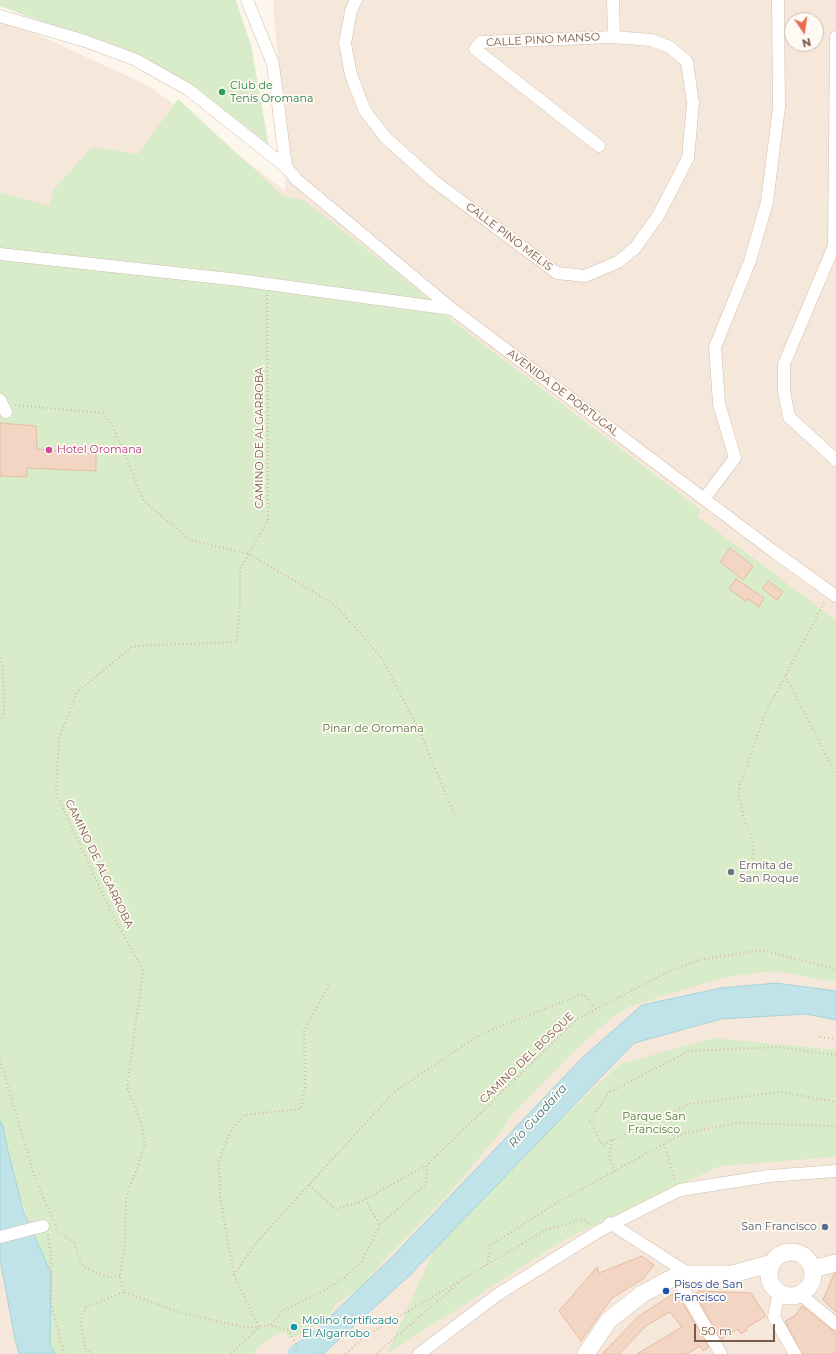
<!DOCTYPE html>
<meta charset="utf-8">
<style>
body{margin:0}
#map{position:relative;width:836px;height:1354px;overflow:hidden;background:#fdf6ec;font-family:Montserrat,sans-serif}
canvas{display:block}
.north{position:absolute;left:784px;top:12px;width:40px;height:40px;box-sizing:border-box;background:#fffaf3;border:1px solid #cabbb1;border-radius:50%;rotate:167deg;font-size:11px;font-weight:700;line-height:16px;text-align:center;color:#7a5c4d}
.north::after{content:'';display:block;margin:auto;width:14px;height:18px;background:#e76f51;clip-path:polygon(50% 0,100% 100%,50% 72%,0 100%)}
.scale{position:absolute;left:694px;top:1324px;width:81px;height:18px;box-sizing:border-box;border:2px solid #7a5c4d;border-top:0;padding-left:5px;font-size:12px;line-height:14px;white-space:nowrap;color:#7a5c4d;-webkit-text-stroke:3px #fffaf3;paint-order:stroke}
</style>
<div id="map">
<canvas width="836" height="1354"></canvas>
<div class="north">N</div>
<div class="scale">50 m</div>
</div>
<script>
const ctx = document.querySelector('canvas').getContext('2d');
ctx.lineJoin = 'round';
function fillPath(path, color) { ctx.fillStyle = color; ctx.fill(path, 'evenodd'); }
const poly = rows => new Path2D(rows.map(r => 'M' + r).join(''));
function stroke(path, color, width, dash) { ctx.strokeStyle = color; ctx.lineWidth = width; ctx.lineCap = dash ? 'butt' : 'round'; ctx.setLineDash(dash || []); ctx.stroke(path); }
function label(font, color, halo, rows, align = 'center') {
  ctx.font = font + ' Montserrat,sans-serif'; ctx.lineWidth = 3.5; ctx.setLineDash([]); ctx.textBaseline = 'middle'; ctx.strokeStyle = halo; ctx.fillStyle = color; for (const [text, x, y, turn = 0] of rows) {
    ctx.save(); ctx.translate(x, y); ctx.rotate((+turn || 0) * Math.PI / 180); ctx.textAlign = isNaN(turn) ? turn : align; if (halo) ctx.strokeText(text, 0, 0); ctx.fillText(text, 0, 0); ctx.restore();
  }
}
fillPath(poly([
 [273,0,836,0,836,1354,0,1354,0,17,151,87,285,191,286,167],
 [792,20,816,20,816,44,792,44]
]), '#f5e8da');
fillPath(poly([
 [0,0,236,0,251,45,271,158,156,69,91,40,0,6],
 [178,99,283,196,304,200,412,285,450,319,701,510,697,516,836,620,836,982,774,971,746,974,721,978,628,1007,608,1021,573,1052,514,1113,508,1120,502,1131,446,1197,385,1259,361,1287,335,1304,333,1311,304,1334,289,1338,285,1332,281,1332,261,1344,254,1354,52,1354,32,1230,21,1199,0,1120,0,192,49,206,53,190,92,147,138,154],
 [714,1038,836,1050,836,1157,720,1166,567,1238,387,1354,442,1232,620,1064]
]), '#d8ecc9');
const water = poly([
 [776,983,836,991,836,1020,806,1014,721,1019,634,1043,409,1276,323,1354,307,1354,314,1332,393,1256,582,1058,642,1005,721,988,776,983],
 [0,1121,3,1126,7,1147,24,1213,51,1273,50,1345,55,1354,19,1354,15,1339,0,1259,0,1121]
]);
fillPath(water, '#bfe3e8');
stroke(water, '#a5d3da', 1);
stroke(poly([
 [297,1354,330,1331]
]), '#bfe3e8', 19);
const building = poly([
 [0,423,36,426,37,449,96,454,96,471,27,468,27,477,0,476,0,423],
 [730,548,753,566,743,580,720,562,730,548],
 [736,579,764,598,759,607,748,599,746,601,729,589,736,579],
 [768,581,783,592,777,600,762,588,768,581],
 [642,1256,654,1265,643,1279,612,1298,581,1341,559,1311,597,1267,599,1273,642,1256],
 [836,1273,836,1312,823,1300,834,1274,836,1273],
 [699,1291,751,1293,766,1316,746,1328,747,1330,741,1334,738,1329,721,1339,695,1294,699,1291],
 [673,1294,678,1295,709,1347,703,1351,700,1346,687,1354,637,1354,682,1327,670,1312,647,1325,619,1354,602,1354,639,1316,673,1294],
 [802,1306,836,1333,836,1354,802,1354,785,1321,795,1316,802,1306]
]);
fillPath(building, '#f3d5c3');
stroke(building, '#e6bba3', 1);
const street = poly([
 [247,0,273,64,286,167],
 [356,0,351,11,345,43,351,75,365,111,386,138,434,181,557,273,585,276,618,262,635,248,658,216,688,158,693,103,687,62,670,47,651,40,614,37,481,42,475,49,599,146],
 [613,0,614,37],
 [0,16,85,41,136,60,189,90,286,167,297,180,452,309,773,551,836,596],
 [836,37,834,246,784,364,784,391,789,417,836,460],
 [0,254,239,280,451,309],
 [0,400,6,412],
 [704,499,735,458,719,404,715,347,750,261,767,202,779,107,778,0],
 [610,1223,689,1274],
 [0,1237,43,1226],
 [676,1276,721,1354],
 [779,1293,774,1317,795,1354],
 [800,1294,836,1324],
 [419,1354,497,1295,599,1231,680,1190,769,1176,836,1171]
]);
const secondary = poly([
 '769 1274a22 22 0 1 1 44 0a22 22 0 1 1-44 0Z',
 [812,1269,836,1263],
 [586,1354,609,1320,642,1294,676,1276,689,1274,733,1274,772,1263]
]);
stroke(street, '#d1beb0', 13);
stroke(secondary, '#d6c0b0', 18);
stroke(poly([
 [267,295,268,520,240,569,240,604,237,642,133,646,77,692,59,739,56,793,111,912,143,970,127,1087,142,1126,145,1145,126,1198,125,1242,120,1276,124,1292,182,1313,243,1327,259,1327,234,1275,220,1196,219,1160,231,1131,244,1115,301,1109,305,1086,304,1031,330,982],
 [15,405,103,413,113,427,144,501,190,540,249,554,335,605,382,658,420,732,455,816],
 [0,658,3,670,4,714,0,721],
 [785,675,836,775],
 [751,862,754,851,752,840,744,819,738,791,765,714,825,601],
 [820,1037,836,1039],
 [836,1055,778,1047,689,1051,608,1093,590,1121,602,1145,689,1104,781,1092,836,1102],
 [0,1060,35,1178,53,1220],
 [612,1140,609,1155,614,1172],
 [664,1144,675,1181],
 [309,1185,335,1209,358,1203,427,1165],
 [365,1199,380,1225],
 [55,1224,58,1232,73,1241,83,1267,108,1277,120,1276],
 [48,1235,51,1255,51,1303,64,1354],
 [487,1265,491,1245,558,1202,682,1134,736,1123,836,1126],
 [234,1275,255,1244,394,1092,481,1034,583,994,596,1009],
 [271,1325,282,1311,323,1291,344,1278,362,1261,380,1225,426,1184,427,1165,577,1019,668,972,699,960,761,950,836,969],
 [93,1354,85,1348,80,1319,86,1307,124,1292],
 [231,1354,259,1327,270,1325,288,1330,297,1345,296,1354],
 [346,1354,364,1337,546,1230,583,1219,590,1224],
 [376,1354,460,1282]
]), '#d9b8a5', 2, [1, 3]);
stroke(street, '#fff', 12);
stroke(secondary, '#fff', 17);
for (const [x, y, r, color] of [
 [222,92,4,"#2e9e5b"],
 [49,450,4,"#d1479c"],
 [731,872,4,"#6b7280"],
 [825,1227,4,"#5c6f8a"],
 [666,1291,4,"#1a4fb4"],
 [294,1327,4,"#0f9aa8"]
]) { const dot = new Path2D(); dot.arc(x, y, r, 0, 2 * Math.PI); ctx.fillStyle = color; ctx.fill(dot); stroke(dot, '#fffaf3', 1.5); }
label('11px', '#7a5c4d', '#fffaf3', [
 ["CALLE PINO MANSO",543,40,-3],
 ["CALLE PINO MELIS",509,237,37],
 ["AVENIDA DE PORTUGAL",563,393,37],
 ["CAMINO DE ALGARROBA",260,438,-90],
 ["CAMINO DE ALGARROBA",99,864,64],
 ["CAMINO DEL BOSQUE",527,1058,-44]
]);
label('11px', '#27864d', '#fffaf3', [
 ["Club de",230,86],
 ["Tenis Oromana",230,99]
], 'left');
label('11px', '#b23c85', '#fffaf3', [
 ["Hotel Oromana",57,450]
], 'left');
label('11px', '#537a41', '#fffaf3', [
 ["Pinar de Oromana",373,729],
 ["Parque San",654,1117],
 ["Francisco",654,1130]
]);
label('11px', '#5b616d', '#fffaf3', [
 ["Ermita de",739,866],
 ["San Roque",739,879]
], 'left');
label('11px', '#4e5e75', '#fffaf3', [
 ["San Francisco",817,1227]
], 'right');
label('11px', '#164399', '#fffaf3', [
 ["Pisos de San",674,1285],
 ["Francisco",674,1298]
], 'left');
label('11px', '#0d838f', '#fffaf3', [
 ["Molino fortificado",302,1321],
 ["El Algarrobo",302,1334]
], 'left');
label('italic 12px', '#437c86', '#fffaf3', [
 ["Río Guadaíra",538,1116,-48]
]);
</script>
